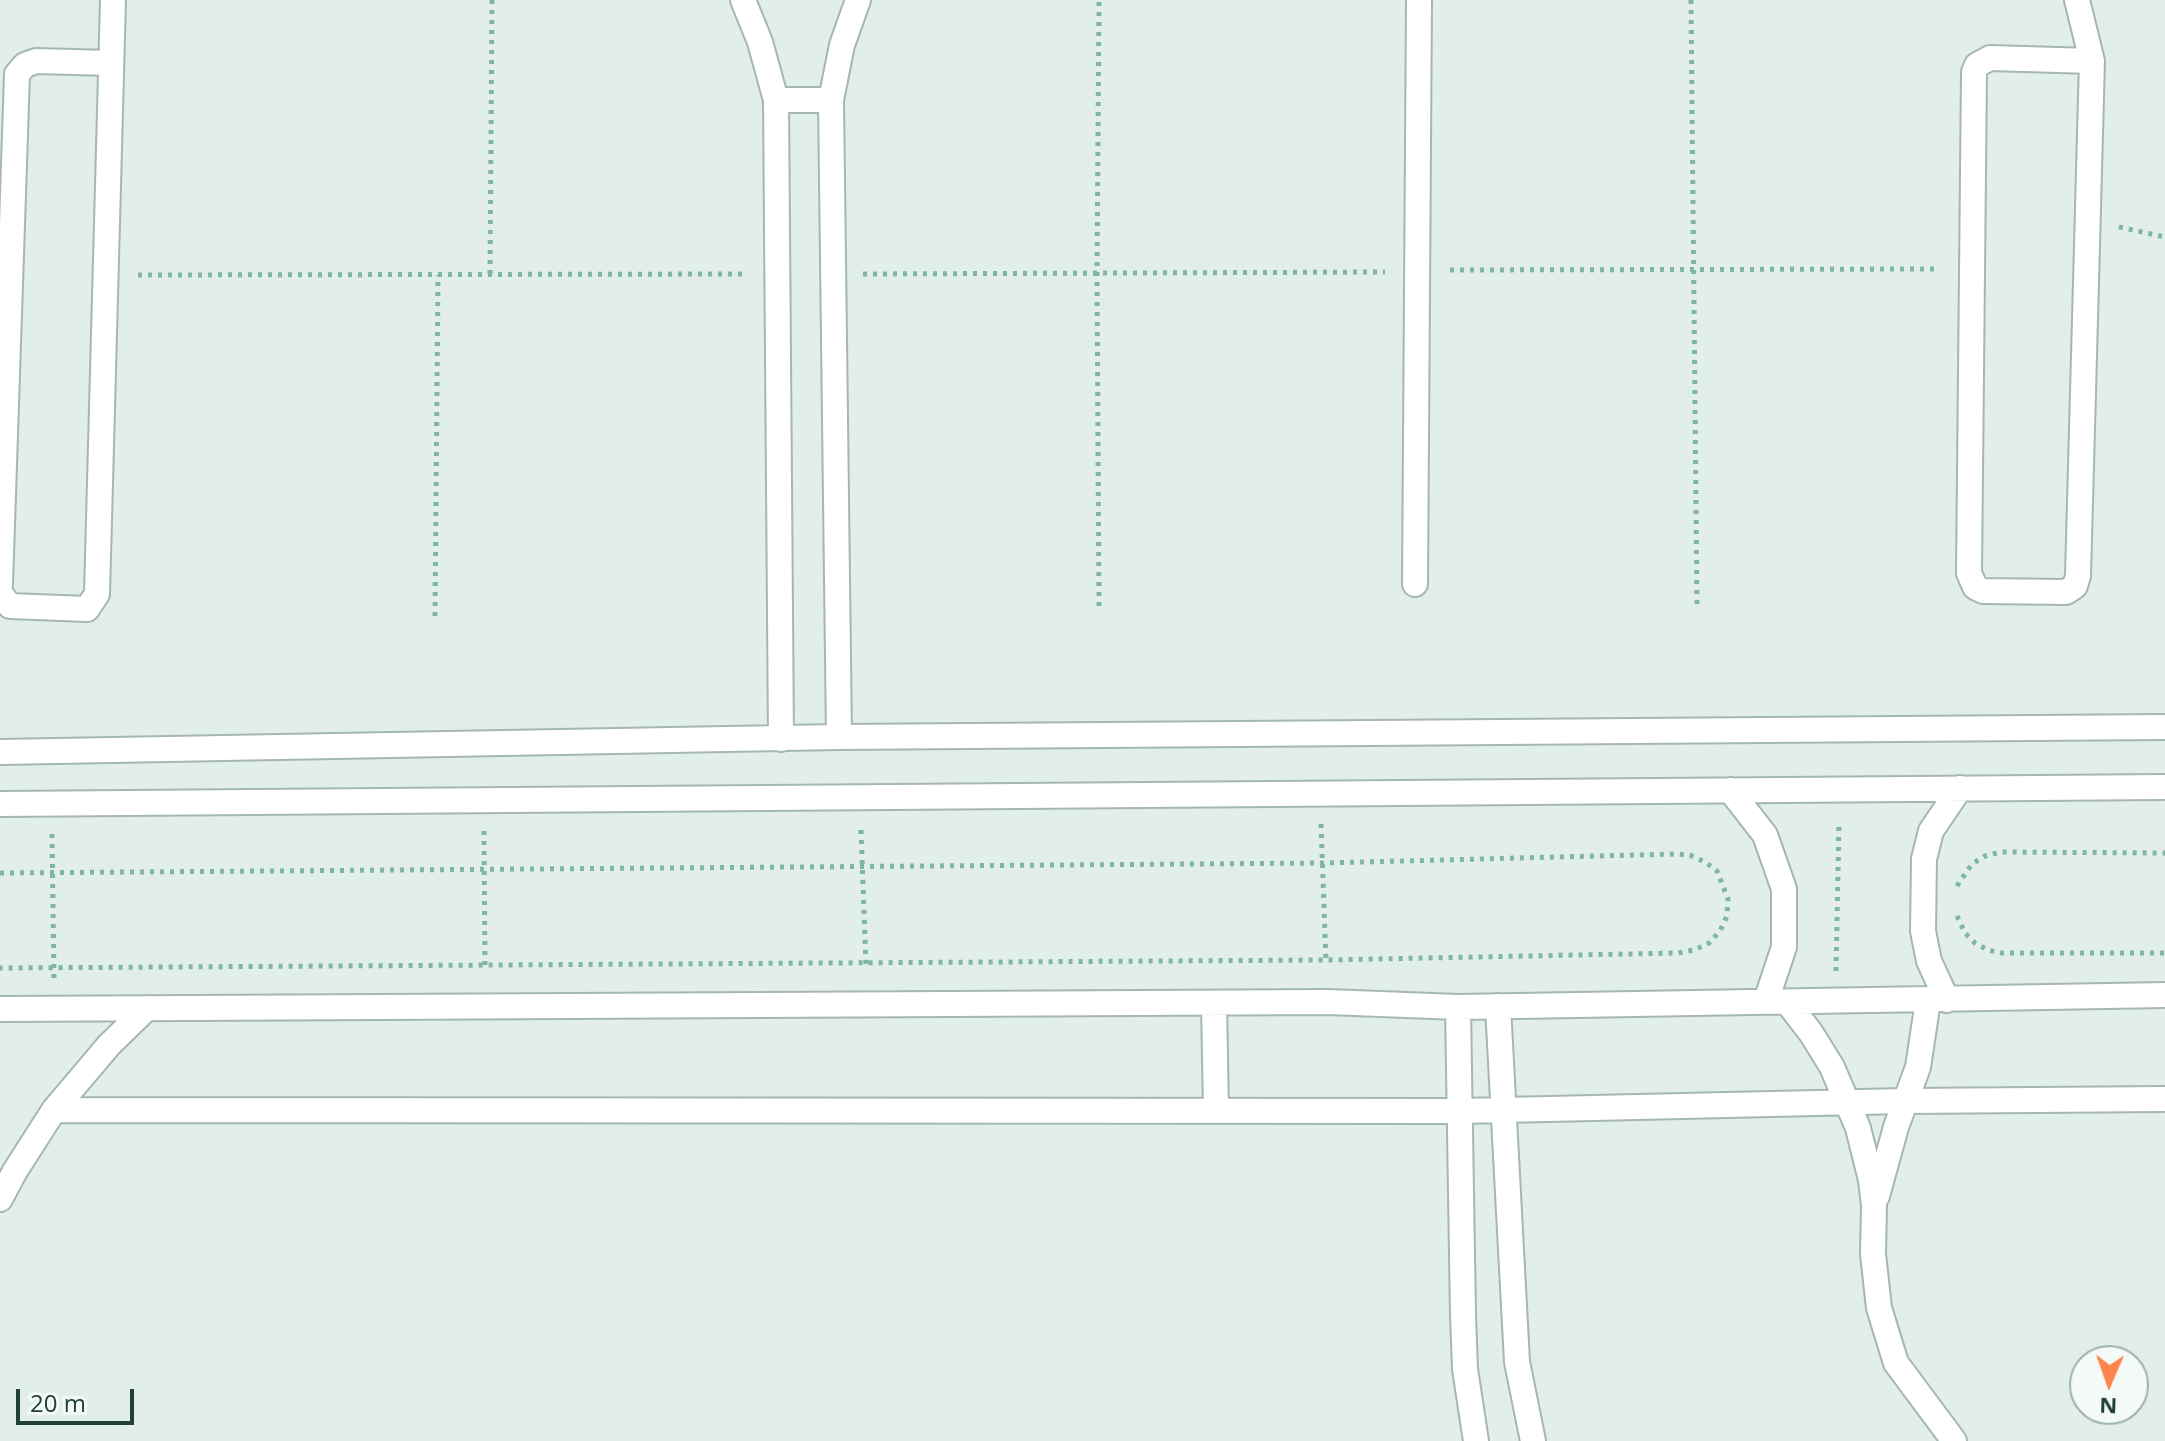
<!DOCTYPE html>
<style>
body{margin:0}
#map{position:relative;width:2165px;height:1441px;overflow:hidden;background:#e2eee9;font-family:"Open Sans",sans-serif}
canvas{display:block}
.north{position:absolute;left:2069px;top:1345px;width:80px;height:80px;box-sizing:border-box;background:#f3faf7;border:2px solid #9eb0ab;border-radius:50%;rotate:182deg;font-size:22px;font-weight:700;line-height:32px;text-align:center;color:#1f413a}
.north::after{content:'';display:block;margin:auto;width:28px;height:36px;background:#ff834e;clip-path:polygon(50% 0,100% 100%,50% 72%,0 100%)}
.scale{position:absolute;left:16px;top:1389px;width:118px;height:36px;box-sizing:border-box;border:4px solid #1f413a;border-top:0;padding-left:10px;font-size:24px;line-height:28px;white-space:nowrap;color:#1f413a;-webkit-text-stroke:6px #f3faf7;paint-order:stroke}
</style>
<div id="map">
<canvas width="2165" height="1441"></canvas>
<div class="north">N</div>
<div class="scale">20 m</div>
</div>
<script>
const ctx = document.querySelector('canvas').getContext('2d');
ctx.lineJoin = 'round';
const poly = rows => new Path2D(rows.map(r => 'M' + r).join(''));
function stroke(path, color, width, dash) { ctx.strokeStyle = color; ctx.lineWidth = width; ctx.lineCap = dash ? 'butt' : 'round'; ctx.setLineDash(dash || []); ctx.stroke(path); }
const minor = poly([
 [743,0,760,42,776,100,781,739],
 [2077,0,2092,61,2078,576,2075,586,2066,592,1983,591,1975,587,1969,573,1974,72,1977,65,1990,58,2092,61],
 [776,100,831,100],
 [0,584,17,74,25,65,36,61,111,63],
 [1415,584,1419,0],
 [0,593,10,606,87,609,97,594,113,0],
 [839,737,831,100,842,45,858,0],
 [0,752,839,737,2165,727],
 [1730,790,1765,835,1784,889,1784,947,1766,1001],
 [0,804,2165,787],
 [1947,1000,1929,961,1923,931,1924,859,1931,831,1960,788],
 [1787,1002,1811,1033,1832,1067,1858,1128,1871,1180,1874,1206,1873,1254,1879,1308,1896,1363,1954,1441],
 [1214,1003,1216,1111],
 [1498,1006,1517,1362,1533,1441],
 [1458,1007,1463,1316,1465,1369,1476,1441],
 [0,1009,1328,1002,1458,1007,2165,995],
 [54,1110,1459,1111,1905,1101,2165,1099],
 [1877,1196,1896,1127,1918,1067,1928,1001],
 [0,1199,15,1171,54,1110,109,1045,147,1008]
]);
stroke(minor, '#a4b7b1', 28);
stroke(poly([
 [1691,0,1697,607],
 [2119,227,2165,237],
 [1450,270,1940,269],
 [490,274,492,0],
 [863,274,1385,272],
 [138,275,748,274],
 [1099,606,1097,274,1099,0],
 [435,616,438,275],
 [1321,824,1326,961],
 [861,830,866,964],
 [484,831,485,969],
 [52,834,54,980],
 [0,873,1323,863,1675,854,1690,855,1705,862,1717,871,1728,899,1727,916,1720,931,1709,943,1694,950,1678,953,1325,960,0,968],
 [1957,886,1972,864,1985,856,2001,852,2165,853],
 [1957,916,1965,933,1975,943,1988,950,2002,953,2165,953],
 [1836,971,1839,821]
]), '#7eb5a7', 5, [4, 6]);
stroke(minor, '#fff', 24);
</script>
